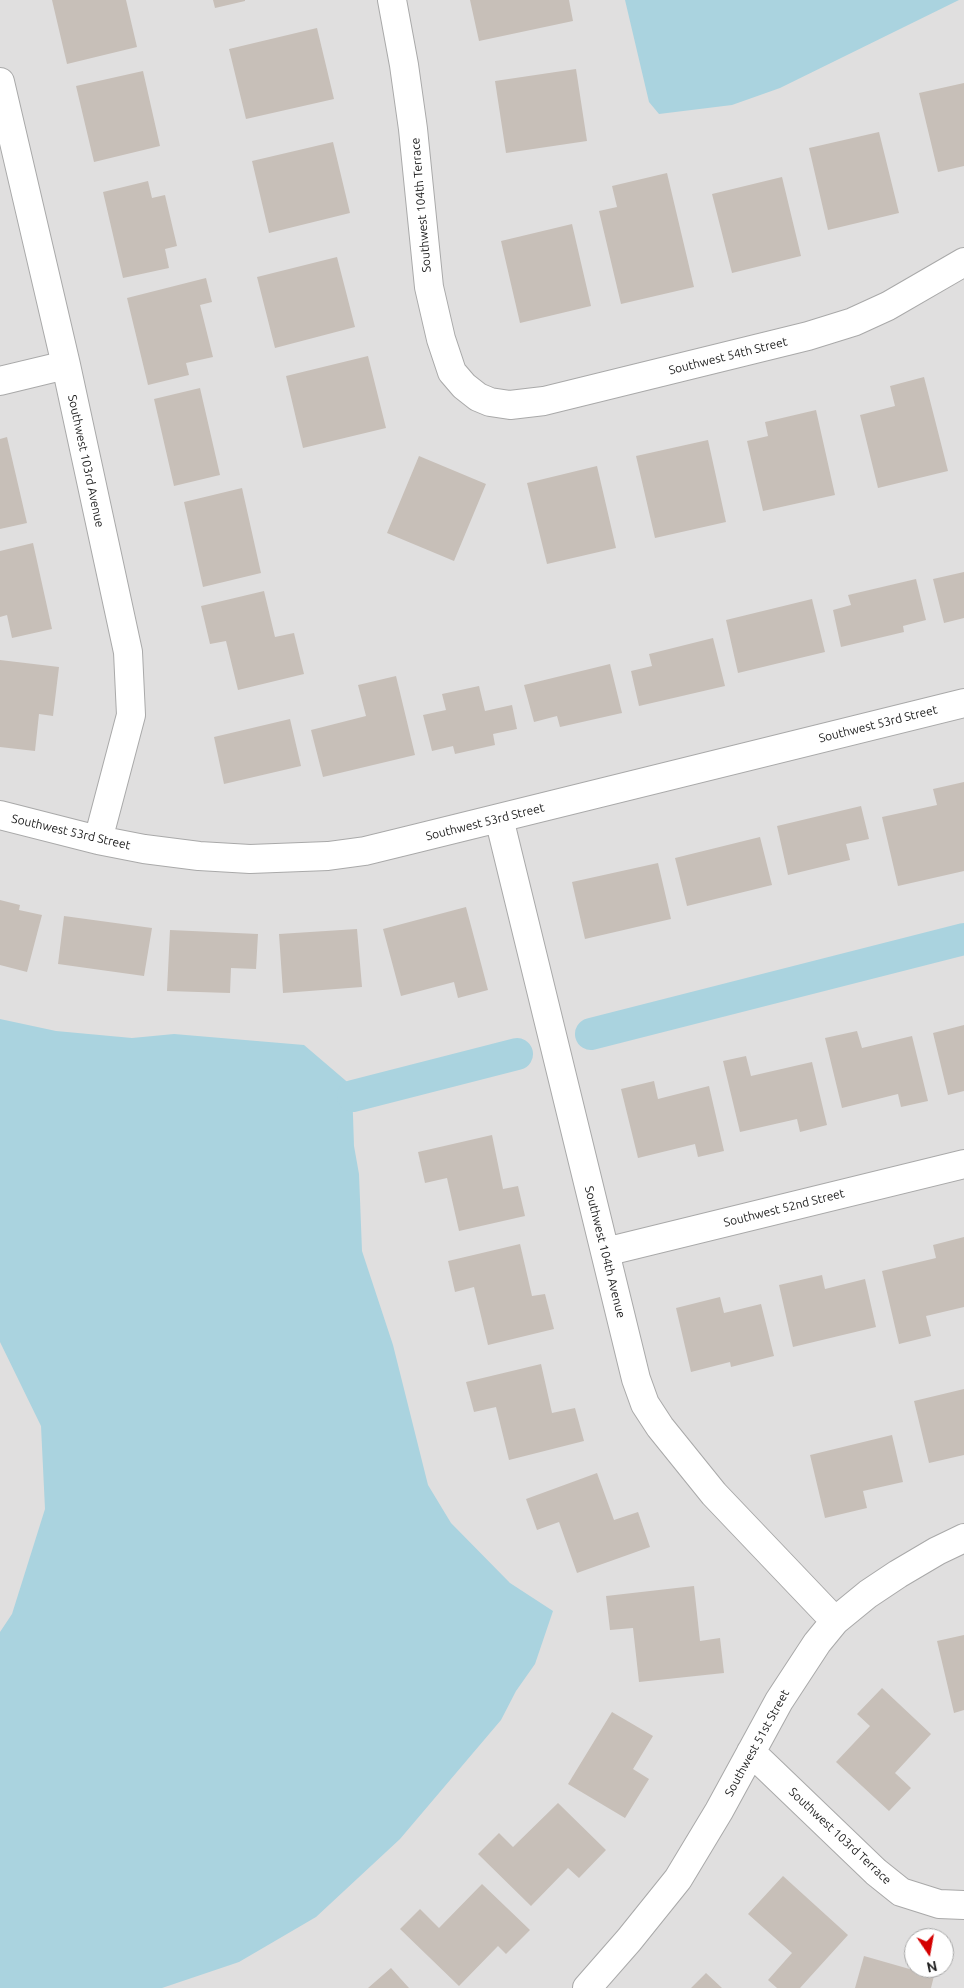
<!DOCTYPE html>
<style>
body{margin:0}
#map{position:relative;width:964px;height:1988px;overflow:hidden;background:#f2efe9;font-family:Ubuntu,sans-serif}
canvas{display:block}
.north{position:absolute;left:904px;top:1928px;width:50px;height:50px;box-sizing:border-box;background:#fff;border:1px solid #a7a7a7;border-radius:50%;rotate:168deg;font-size:14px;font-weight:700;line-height:20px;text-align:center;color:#222}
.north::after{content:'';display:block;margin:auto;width:18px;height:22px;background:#d40000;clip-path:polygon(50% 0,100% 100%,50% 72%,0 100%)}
</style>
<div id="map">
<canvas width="964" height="1988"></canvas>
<div class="north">N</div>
</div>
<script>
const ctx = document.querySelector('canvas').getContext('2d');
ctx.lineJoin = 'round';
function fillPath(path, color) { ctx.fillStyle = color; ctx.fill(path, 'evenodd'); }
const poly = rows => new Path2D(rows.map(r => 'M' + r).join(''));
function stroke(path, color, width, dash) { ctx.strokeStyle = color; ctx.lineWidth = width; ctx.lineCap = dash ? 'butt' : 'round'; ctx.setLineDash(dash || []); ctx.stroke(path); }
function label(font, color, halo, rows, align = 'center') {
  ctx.font = font + ' Ubuntu,sans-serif'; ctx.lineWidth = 5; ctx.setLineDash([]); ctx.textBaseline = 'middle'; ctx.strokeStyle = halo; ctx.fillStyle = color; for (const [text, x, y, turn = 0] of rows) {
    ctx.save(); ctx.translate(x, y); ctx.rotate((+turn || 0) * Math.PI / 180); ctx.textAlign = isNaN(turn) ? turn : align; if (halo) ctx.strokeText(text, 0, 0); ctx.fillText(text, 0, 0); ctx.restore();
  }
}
fillPath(poly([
 [0,0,964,0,964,1988,0,1988],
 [914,1938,944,1938,944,1968,914,1968]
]), '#e0dfdf');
fillPath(poly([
 [625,0,959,0,780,88,732,105,659,114,649,102],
 [0,1019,56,1031,132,1038,174,1034,304,1045,352,1086,354,1146,359,1174,362,1251,393,1345,428,1485,451,1523,510,1583,553,1611,535,1664,516,1691,501,1720,400,1839,316,1917,239,1962,162,1988,0,1988,0,1632,12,1614,45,1509,41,1426,0,1342]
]), '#aad3df');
stroke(poly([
 [591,1034,964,939],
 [353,1096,517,1054]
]), '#aad3df', 32);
fillPath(poly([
 [52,0,126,0,137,47,67,64],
 [213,0,245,0,245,1,215,8],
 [470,0,569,0,573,21,479,41],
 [317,28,334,99,246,119,229,49],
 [576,69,587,141,506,153,495,81],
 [143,71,160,146,94,162,76,86],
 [964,83,964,166,938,172,919,93],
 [879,132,899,213,828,230,809,148],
 [333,142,350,213,269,233,252,161],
 [667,173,694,287,621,304,599,211,617,207,612,186],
 [782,177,801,256,732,273,712,194],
 [148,181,152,198,165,195,177,246,165,249,169,268,123,278,103,192],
 [572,224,591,306,520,323,501,241],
 [337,257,355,327,275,348,257,277],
 [206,278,212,302,200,305,213,357,186,363,189,375,148,385,127,298],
 [368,356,386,428,303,448,286,376],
 [924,377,948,471,878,488,860,415,895,406,890,386],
 [200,388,220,475,174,486,154,399],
 [816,410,835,495,763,511,747,441,768,436,765,422],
 [7,437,27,523,0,529,0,439],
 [708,440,726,522,655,538,636,456],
 [419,456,486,484,454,561,387,533],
 [597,466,616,548,547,564,527,483],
 [242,488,261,573,203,587,184,502],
 [33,543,52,629,12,638,7,615,0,617,0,551],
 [964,572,964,618,944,623,933,579],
 [916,579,926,620,903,626,904,632,841,647,833,610,851,605,848,595],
 [264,591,275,637,294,633,304,674,238,690,226,641,210,644,201,606],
 [812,599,825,652,738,673,726,620],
 [713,638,725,686,639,706,631,671,652,666,649,654],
 [0,660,59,667,53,716,39,714,35,751,0,747],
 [610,664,622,713,560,727,557,716,534,722,524,685],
 [396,676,415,755,323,777,311,730,366,716,358,685],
 [479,686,485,711,512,705,517,729,493,734,495,745,455,754,453,746,432,751,423,715,446,710,442,694],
 [290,719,301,766,224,784,214,737],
 [964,782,964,871,898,886,882,817,937,805,933,789],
 [861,806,869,839,846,844,850,860,788,875,777,826],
 [760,837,772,885,687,906,675,858],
 [658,863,671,919,585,939,572,882],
 [0,900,20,905,19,910,42,915,27,972,0,965],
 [466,907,488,990,458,998,454,982,401,996,383,929],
 [64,916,152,928,144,976,58,964],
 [357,929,362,987,283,993,279,934],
 [170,930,258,934,256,969,231,968,230,993,167,991],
 [964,1025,964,1091,948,1095,933,1033],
 [857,1031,862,1048,912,1036,928,1101,901,1107,898,1094,842,1108,825,1038],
 [746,1056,751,1076,812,1062,827,1125,800,1132,797,1119,740,1132,723,1061],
 [654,1081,658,1099,709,1086,724,1151,698,1157,695,1144,638,1158,621,1089],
 [492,1135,503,1189,518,1186,525,1216,459,1231,447,1178,425,1183,418,1152],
 [964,1237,964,1307,926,1316,931,1336,899,1344,882,1271,936,1258,933,1245],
 [520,1244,532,1296,545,1294,554,1329,488,1345,474,1287,455,1292,448,1261],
 [822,1275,825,1289,865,1279,876,1327,793,1347,779,1285],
 [720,1297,724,1313,761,1304,774,1356,731,1367,730,1362,691,1372,676,1308],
 [541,1364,552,1413,575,1408,584,1441,509,1460,496,1407,474,1412,466,1382],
 [964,1389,964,1455,929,1463,914,1401],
 [892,1435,903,1482,863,1491,867,1508,825,1518,810,1455],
 [597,1473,614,1520,638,1512,650,1547,577,1573,559,1522,537,1530,526,1499],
 [694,1586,700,1641,720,1638,724,1673,639,1682,633,1628,610,1630,606,1596],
 [964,1635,964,1710,954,1713,937,1641],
 [882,1688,931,1734,895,1773,911,1788,889,1811,836,1762,870,1726,857,1714],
 [612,1712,653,1736,633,1769,649,1779,625,1818,568,1784],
 [558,1803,606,1850,579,1878,568,1868,531,1906,478,1854,499,1833,513,1847],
 [783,1876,848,1935,800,1988,777,1988,768,1980,792,1953,748,1914],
 [482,1884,530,1930,506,1954,498,1946,459,1986,400,1929,420,1909,439,1928],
 [864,1956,934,1976,931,1988,855,1988],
 [391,1968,409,1988,368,1988],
 [706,1973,722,1988,691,1988]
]), '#c7bfb8');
const minor = poly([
 [392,0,404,65,413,129,429,287,441,339,452,372,464,386,478,397,490,402,510,405,544,401,808,336,853,322,888,306,964,262],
 [0,82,66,365,128,652,131,715,98,840],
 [0,381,66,365],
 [0,815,98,840,144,849,199,856,250,859,328,856,365,851,418,838,964,703],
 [499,818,605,1252,636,1379,645,1404,660,1427,714,1494,835,1621],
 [605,1252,964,1164],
 [751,1752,876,1872,901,1892,939,1904,964,1905],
 [587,1988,629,1940,678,1879,719,1811,779,1701,817,1643,835,1621,868,1594,898,1574,937,1551,964,1538]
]);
stroke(minor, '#a9a9a9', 30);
stroke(minor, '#fff', 28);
label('12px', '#222', '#fff', [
 ["Southwest 104th Terrace",421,205,-95],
 ["Southwest 54th Street",728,356,-14],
 ["Southwest 103rd Avenue",86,461,78],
 ["Southwest 53rd Street",878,724,-14],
 ["Southwest 53rd Street",485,822,-14],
 ["Southwest 53rd Street",71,832,13],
 ["Southwest 52nd Street",784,1208,-14],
 ["Southwest 104th Avenue",605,1252,76],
 ["Southwest 51st Street",757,1743,-61],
 ["Southwest 103rd Terrace",840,1836,43]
]);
</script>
